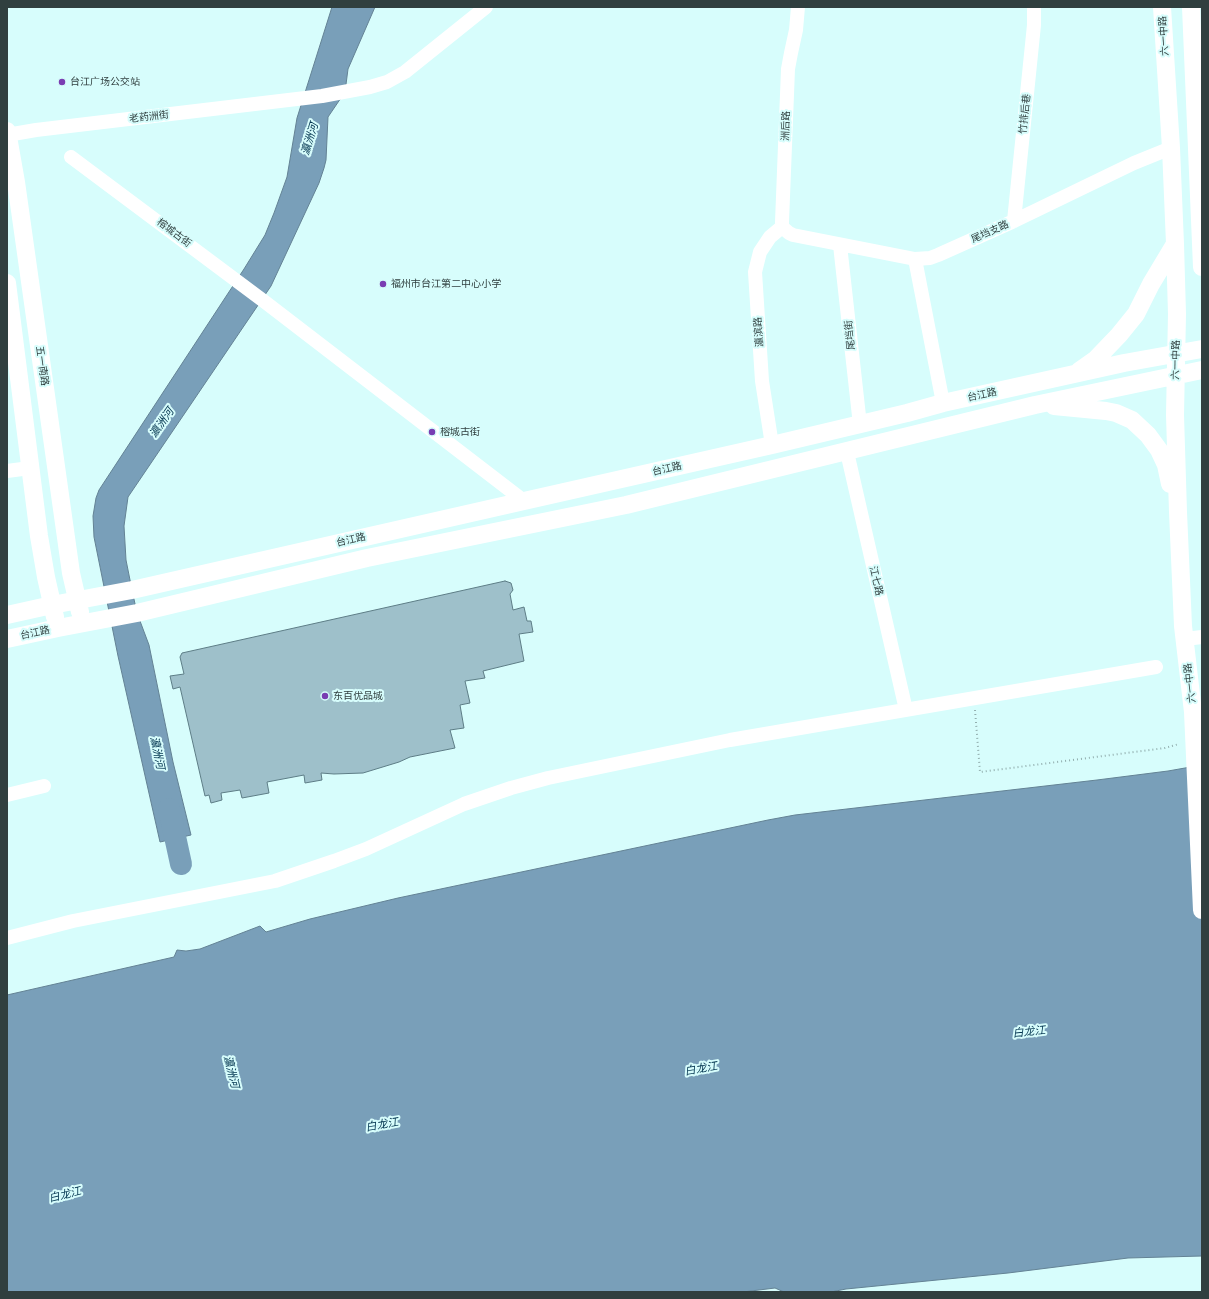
<!DOCTYPE html>
<meta charset="utf-8">
<style>
body{margin:0}
#map{position:relative;width:1209px;height:1299px;overflow:hidden;background:#d7fdfc;font-family:Literata,serif}
canvas{display:block}
.frame{position:absolute;inset:0;border:8px solid #303f3f;pointer-events:none}
</style>
<div id="map">
<canvas width="1209" height="1299"></canvas>
<div class="frame"></div>
</div>
<script>
const ctx = document.querySelector('canvas').getContext('2d');
ctx.lineJoin = 'round';
function fillPath(path, color) { ctx.fillStyle = color; ctx.fill(path, 'evenodd'); }
const poly = rows => new Path2D(rows.map(r => 'M' + r).join(''));
function stroke(path, color, width, dash) { ctx.strokeStyle = color; ctx.lineWidth = width; ctx.lineCap = dash ? 'butt' : 'round'; ctx.setLineDash(dash || []); ctx.stroke(path); }
function label(font, color, halo, rows, align = 'center') {
  ctx.font = font + ' Literata,"Noto Sans SC",serif'; ctx.lineWidth = 4; ctx.setLineDash([]); ctx.textBaseline = 'middle'; ctx.strokeStyle = halo; ctx.fillStyle = color; for (const [text, x, y, turn = 0] of rows) {
    ctx.save(); ctx.translate(x, y); ctx.rotate((+turn || 0) * Math.PI / 180); ctx.textAlign = isNaN(turn) ? turn : align; if (halo) ctx.strokeText(text, 0, 0); ctx.fillText(text, 0, 0); ctx.restore();
  }
}
const water = poly([
 [332,7,375,7,348,69,345,92,328,117,326,160,324,168,319,183,271,286,128,497,124,526,126,560,132,590,137,613,149,645,173,762,191,835,160,842,118,656,94,537,93,516,96,498,99,490,244,269,265,235,274,213,287,177,297,118,332,7],
 [1202,765,1202,1256,1128,1258,1008,1273,846,1289,831,1292,784,1292,775,1288,743,1292,7,1292,7,995,174,957,177,950,186,951,200,949,260,926,266,932,310,919,398,898,768,820,795,815,1097,780,1168,771,1202,765]
]);
fillPath(water, '#799fb9');
stroke(water, '#638294', 1);
stroke(poly([
 [169,809,181,864]
]), '#799fb9', 22);
const building = poly([
 [505,581,511,583,513,590,510,594,513,610,524,607,527,621,531,621,533,632,519,634,524,661,483,671,485,678,465,681,470,703,460,705,464,728,450,730,455,748,410,757,399,762,363,773,334,774,321,773,322,780,305,783,304,775,267,782,269,793,242,798,240,790,221,793,222,800,211,803,209,795,205,796,180,687,173,689,170,676,184,674,180,657,182,653,505,581]
]);
fillPath(building, '#9ec0ca');
stroke(building, '#5d7d86', 1);
stroke(poly([
 [975,710,980,772,1165,748,1179,744]
]), '#93afaf', 2, [1, 3]);
stroke(poly([
 [798,7,796,30,791,53,788,69,782,222,782,227,789,233,793,235,915,259,930,258,938,255,1014,221,1134,163,1171,148],
 [7,135,36,130,322,96,370,87,387,82,405,72,486,7],
 [71,157,265,302,524,501],
 [1014,221,1034,25,1034,7],
 [840,245,860,425],
 [915,259,943,403],
 [772,445,762,381,755,272,760,252,770,237,782,227],
 [847,452,906,710],
 [7,471,30,468],
 [1185,639,1202,637],
 [7,795,44,786],
 [7,938,73,921,275,881,334,861,366,849,464,804,511,788,548,778,730,740,1156,667]
]), '#fff', 14);
stroke(poly([
 [1162,7,1171,148,1175,244,1177,314,1175,415,1178,512,1183,626,1193,712,1202,910],
 [1191,7,1202,267],
 [7,131,16,182,71,573,80,612],
 [7,283,39,536,46,577,55,617],
 [1079,371,1096,359,1119,335,1136,314,1151,284,1175,244],
 [1054,406,1106,411,1116,413,1132,420,1148,435,1159,450,1166,465,1170,484],
 [7,615,52,605,132,590,524,501,772,445,907,413,943,403,1124,363,1202,349],
 [7,639,58,628,137,613,367,558,626,505,1035,405,1202,370]
]), '#fff', 18);
for (const [x, y, r, color] of [
 [62,82,4,"#793db2"],
 [383,284,4,"#793db2"],
 [432,432,4,"#793db2"],
 [325,696,4,"#793db2"]
]) { const dot = new Path2D(); dot.arc(x, y, r, 0, 2 * Math.PI); ctx.fillStyle = color; ctx.fill(dot); stroke(dot, '#d7fdfc', 1.5); }
label('10px', '#303f3f', '#d7fdfc', [
 ["六一中路",1164,36,-94],
 ["竹排后巷",1025,114,-84],
 ["老药洲街",149,117,-7],
 ["洲后路",786,126,-88],
 ["尾垱支路",990,232,-24],
 ["榕城古街",174,233,37],
 ["瀛滨路",759,332,-94],
 ["尾垱街",850,335,-96],
 ["六一中路",1176,360,-89],
 ["五一南路",42,366,82],
 ["台江路",982,395,-12],
 ["台江路",667,469,-13],
 ["台江路",351,540,-13],
 ["江七路",876,581,77],
 ["台江路",35,633,-12],
 ["六一中路",1190,683,-97]
]);
label('10px', '#303f3f', '#d7fdfc', [
 ["台江广场公交站",70,82],
 ["福州市台江第二中心小学",391,284],
 ["榕城古街",440,432],
 ["东百优品城",333,696]
], 'left');
label('italic 11px', '#00334e', '#d7fdfc', [
 ["瀛洲河",310,139,-73],
 ["瀛洲河",162,423,-55],
 ["瀛洲河",157,753,78],
 ["白龙江",1029,1032,-6],
 ["白龙江",701,1069,-10],
 ["瀛洲河",231,1072,76],
 ["白龙江",382,1125,-10],
 ["白龙江",65,1195,-14]
]);
</script>
